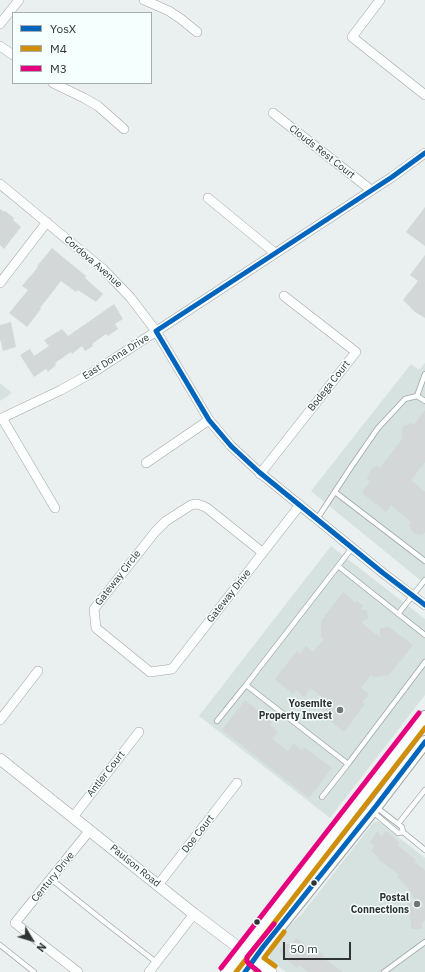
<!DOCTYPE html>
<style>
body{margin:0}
#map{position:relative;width:425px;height:972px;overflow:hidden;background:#eaefef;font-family:"IBM Plex Sans",sans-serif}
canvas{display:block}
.legend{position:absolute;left:12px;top:12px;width:140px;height:72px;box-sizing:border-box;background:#f5fffd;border:1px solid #a6adac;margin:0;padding:5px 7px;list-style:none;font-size:12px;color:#303333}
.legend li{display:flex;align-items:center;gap:8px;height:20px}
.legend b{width:20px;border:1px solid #a6adac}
.north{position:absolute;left:12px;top:920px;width:40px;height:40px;-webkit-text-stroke:3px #f5fffd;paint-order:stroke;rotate:128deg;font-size:11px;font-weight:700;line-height:16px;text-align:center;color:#303333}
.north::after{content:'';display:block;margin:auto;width:14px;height:18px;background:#303333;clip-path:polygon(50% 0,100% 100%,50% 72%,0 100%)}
.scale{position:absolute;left:283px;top:942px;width:68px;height:18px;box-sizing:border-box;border:2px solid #303333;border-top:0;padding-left:5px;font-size:12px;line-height:14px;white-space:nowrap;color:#303333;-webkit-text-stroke:3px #f5fffd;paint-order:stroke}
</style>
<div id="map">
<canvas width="425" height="972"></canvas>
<ul class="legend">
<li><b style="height:5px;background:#0065bd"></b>YosX</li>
<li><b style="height:5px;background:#cf8f0a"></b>M4</li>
<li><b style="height:5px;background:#e5007d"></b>M3</li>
</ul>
<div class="north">N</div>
<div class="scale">50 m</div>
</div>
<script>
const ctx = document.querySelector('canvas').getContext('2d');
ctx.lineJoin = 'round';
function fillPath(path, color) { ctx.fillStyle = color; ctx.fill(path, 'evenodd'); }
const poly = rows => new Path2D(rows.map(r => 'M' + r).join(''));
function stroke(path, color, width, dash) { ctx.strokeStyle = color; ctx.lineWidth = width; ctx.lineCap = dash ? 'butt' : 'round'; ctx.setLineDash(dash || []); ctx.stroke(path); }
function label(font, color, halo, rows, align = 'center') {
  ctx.font = font + ' "IBM Plex Sans",sans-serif'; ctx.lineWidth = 3; ctx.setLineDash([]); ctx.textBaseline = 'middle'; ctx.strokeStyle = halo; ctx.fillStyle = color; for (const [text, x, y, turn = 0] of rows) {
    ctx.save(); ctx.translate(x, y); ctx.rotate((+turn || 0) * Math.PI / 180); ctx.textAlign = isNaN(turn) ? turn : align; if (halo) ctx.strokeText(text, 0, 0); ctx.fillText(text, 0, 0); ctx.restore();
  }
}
fillPath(poly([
 [425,363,425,584,311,491,411,364,419,370],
 [0,383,12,393,0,401],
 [331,546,425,619,425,695,330,818,199,716],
 [377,821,379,822,425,858,425,972,286,972,273,963,270,959,269,953,272,945,287,927,301,915,373,823]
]), '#d5e2e0');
fillPath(poly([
 [425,207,425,246,406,232],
 [0,209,4,212,5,211,14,218,13,220,21,227,4,249,0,245],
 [52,248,86,276,85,278,103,294,96,302,78,290,76,292,61,281,40,308,41,309,27,327,9,313,28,290,22,286,38,267,37,266],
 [425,255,425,318,415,312,403,300,418,281,410,275],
 [114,304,123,319,115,324,118,329,108,336,106,334,92,344,93,346,85,351,82,346,72,354,71,352,55,363,56,365,48,372,46,369,34,377,20,355,30,349,34,356,49,346,44,340,62,329,68,336],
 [11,322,16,347,3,351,0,339,0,325],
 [425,410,425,462,411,480,425,492,425,532,422,535,413,533,409,525,411,522,391,505,386,512,362,493,370,481,367,479,370,470,377,466,380,468,403,438,401,436,403,427,411,423,414,425],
 [343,592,356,603,357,601,363,606,360,609,367,611,368,618,361,622,370,630,380,637,380,628,389,627,413,645,389,675,374,677,371,675,361,688,369,694,362,702,365,704,344,732,325,717,328,714,320,708,326,700,313,690,310,689,304,697,296,690,293,694,275,679,297,651,300,654,306,646,313,652,324,639,321,637,321,621],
 [245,700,272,722,270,725,278,732,272,739,288,751,294,744,302,750,304,747,332,768,309,798,222,730],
 [386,831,400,843,397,845,416,860,414,862,425,870,425,920,422,923,422,929,411,929,411,920,410,920,410,914,407,903,415,900,408,888,397,877,399,875,378,859,379,858,371,851,375,846,370,842,377,832,382,836],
 [296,938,310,948,311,946,325,956,323,958,343,972,308,972,299,965,297,968,283,957,280,951,282,946,285,944,292,944]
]), '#d3d7d7');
const service = poly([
 [417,396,425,374],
 [335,492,425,561],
 [317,519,351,467,378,428,405,399,417,396,425,401],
 [352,548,246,685,348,764,425,662],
 [338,566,425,635],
 [398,614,425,580],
 [217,721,246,685],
 [322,797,348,764],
 [373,812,398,833,403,832,402,827,376,807],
 [398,824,425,790],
 [403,832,425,850],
 [51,879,106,923,156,962],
 [0,945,34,972],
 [384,972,425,942]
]);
const minor = poly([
 [144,0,169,11,181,19,197,32],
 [380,0,352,37,425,95],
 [0,24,19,0],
 [0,46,13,55],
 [53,83,84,98,98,106,124,129],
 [273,113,371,190],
 [0,184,103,269,130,297,156,331,209,420,231,446,259,472,383,573,425,605],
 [208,198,275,253],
 [0,283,47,222],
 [2,418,55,508],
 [0,419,61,390,97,370,392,177,425,153],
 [146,463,209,420],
 [260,474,356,352,284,296],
 [262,552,207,508,203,506,197,504,191,505,166,521,155,532,94,609,96,628,150,672,172,669,300,505],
 [0,720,38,671],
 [73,817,139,732],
 [158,885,237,783],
 [78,972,15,923,90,830],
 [149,972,194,914]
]);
const tertiary = poly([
 [0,759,194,914,271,972]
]);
const secondary = poly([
 [227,972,425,717],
 [245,972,263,947,376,806,425,742]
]);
stroke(service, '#a1a5a5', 6);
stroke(minor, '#a1a5a5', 10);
stroke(tertiary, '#a1a5a5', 12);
stroke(secondary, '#a1a5a5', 14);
stroke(service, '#fcfdfd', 4.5);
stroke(minor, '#fcfdfd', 9);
stroke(tertiary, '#fcfdfd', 11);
stroke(secondary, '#fcfdfd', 12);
stroke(poly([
 [425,153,392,177,156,331,209,420,231,446,259,472,383,573,425,605],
 [245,972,263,947,376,806,425,742]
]), '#0065bd', 5);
stroke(poly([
 [275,966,264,958,284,932],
 [236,972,425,728]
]), '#cf8f0a', 5);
stroke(poly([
 [221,968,419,713],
 [259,972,249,964,247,961,247,957,274,924]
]), '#e5007d', 5);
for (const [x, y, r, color] of [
 [340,710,4,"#717575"],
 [314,883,3.5,"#303333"],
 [417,904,4,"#717575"],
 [257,922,3.5,"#303333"]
]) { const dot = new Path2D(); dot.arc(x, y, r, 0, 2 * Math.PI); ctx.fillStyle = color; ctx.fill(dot); stroke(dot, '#f5fffd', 1.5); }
label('10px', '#303333', '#f5fffd', [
 ["Clouds Rest Court",322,152,38],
 ["Cordova Avenue",93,262,41],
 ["East Donna Drive",116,357,-32],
 ["Bodega Court",329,386,-52],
 ["Gateway Circle",118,578,-52],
 ["Gateway Drive",229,596,-52],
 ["Antler Court",106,774,-52],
 ["Doe Court",198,834,-52],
 ["Paulson Road",135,866,39],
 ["Century Drive",53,877,-51]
]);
label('bold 10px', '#303333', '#f5fffd', [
 ["Yosemite",332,704],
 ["Property Invest",332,716],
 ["Postal",409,898],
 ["Connections",409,910]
], 'right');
</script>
